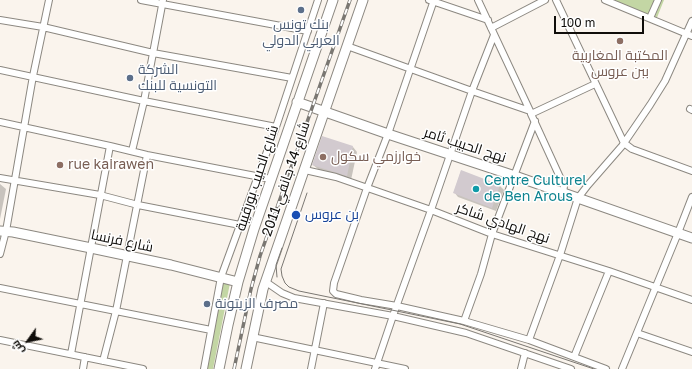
<!DOCTYPE html>
<meta charset="utf-8">
<style>
body{margin:0}
#map{position:relative;width:692px;height:369px;overflow:hidden;background:#faf4ed;font-family:"Golos Text",Cairo,sans-serif}
canvas{display:block}
.north{position:absolute;left:8px;top:321px;width:40px;height:40px;-webkit-text-stroke:3px #fff;paint-order:stroke;rotate:237deg;font-size:11px;font-weight:700;line-height:16px;text-align:center;color:#0f0d0a}
.north::after{content:'';display:block;margin:auto;width:14px;height:18px;background:#0f0d0a;clip-path:polygon(50% 0,100% 100%,50% 72%,0 100%)}
.scale{position:absolute;left:554px;top:16px;width:90px;height:18px;box-sizing:border-box;border:2px solid #0f0d0a;border-top:0;padding-left:5px;font-size:12px;line-height:14px;white-space:nowrap;color:#0f0d0a;-webkit-text-stroke:3px #fff;paint-order:stroke}
</style>
<div id="map">
<canvas width="692" height="369"></canvas>
<div class="north">ش</div>
<div class="scale">100 m</div>
</div>
<script>
const ctx = document.querySelector('canvas').getContext('2d');
ctx.lineJoin = 'round';
function fillPath(path, color) { ctx.fillStyle = color; ctx.fill(path, 'evenodd'); }
const poly = rows => new Path2D(rows.map(r => 'M' + r).join(''));
function stroke(path, color, width, dash) { ctx.strokeStyle = color; ctx.lineWidth = width; ctx.lineCap = dash ? 'butt' : 'round'; ctx.setLineDash(dash || []); ctx.stroke(path); }
function label(font, color, halo, rows, align = 'center') {
  ctx.font = font + ' "Golos Text",Cairo,sans-serif'; ctx.lineWidth = 3; ctx.setLineDash([]); ctx.textBaseline = 'middle'; ctx.strokeStyle = halo; ctx.fillStyle = color; for (const [text, x, y, turn = 0] of rows) {
    ctx.save(); ctx.translate(x, y); ctx.rotate((+turn || 0) * Math.PI / 180); ctx.textAlign = isNaN(turn) ? turn : align; if (halo) ctx.strokeText(text, 0, 0); ctx.fillText(text, 0, 0); ctx.restore();
  }
}
fillPath(poly([
 [608,0,664,0,656,20],
 [223,281,230,283,213,369,205,369]
]), '#c3d6a4');
fillPath(poly([
 [353,147,357,152,351,180,318,169,313,165],
 [461,171,500,186,504,190,496,211,458,197,454,192],
 [0,184,6,189,0,219]
]), '#0003');
fillPath(poly([
 [322,136,353,146,347,176,312,165],
 [461,170,500,185,492,208,453,193]
]), '#d2cacf');
const street = poly([
 [141,0,308,31],
 [429,0,488,20],
 [434,0,388,134,367,188,334,283,333,291,336,294,361,300,397,306,464,321,529,340,606,369],
 [478,0,531,113],
 [556,0,624,143,632,149,692,171],
 [605,0,692,36],
 [650,18,658,0],
 [0,20,43,27,153,53,292,78],
 [491,28,545,0],
 [347,46,472,91,494,35],
 [0,70,144,101,276,127],
 [690,109,692,110],
 [0,122,110,146,147,155,271,179],
 [132,151,144,101,163,0],
 [305,170,336,177,431,210,492,234,609,271,692,300],
 [0,178,100,195,138,205,240,225],
 [563,193,564,186,531,114,595,84],
 [0,254,6,231,33,76,49,0],
 [266,282,282,293,294,298,393,316,466,333,571,369],
 [0,288,211,330],
 [464,321,481,274,492,234,535,121],
 [637,333,692,352],
 [252,337,405,369],
 [0,340,143,369],
 [529,340,560,255,578,198,588,185,622,146,650,105,665,81,692,21],
 [71,354,110,146],
 [574,357,609,271],
 [103,361,116,311,147,155],
 [83,369,85,357],
 [204,369,221,277,276,127,318,0],
 [311,369,324,303],
 [375,369,395,310,431,210,472,91,530,111],
 [521,369,525,353],
 [622,369,678,233,692,197]
]);
const secondary = poly([
 [297,102,388,134,515,176,692,238],
 [0,231,13,232,91,248,171,265,238,282],
 [219,369,228,325,238,282,254,229,333,0],
 [246,369,263,289,363,0]
]);
stroke(street, '#8c8881', 8);
stroke(secondary, '#8c8881', 11);
stroke(street, '#fff', 6);
stroke(secondary, '#fff', 9);
stroke(poly([
 [307,193,281,269,282,276,285,283,289,287,299,291,460,324,594,369],
 [277,277,276,265,282,248]
]), '#7a7772', 1);
const rail = poly([
 [234,369,251,289,260,256,350,0]
]);
stroke(rail, '#7a7772', 3.5);
stroke(rail, '#fff', 2, [6]);
for (const [x, y, r, color] of [
 [301,10,4,"#5c6f8a"],
 [620,41,4,"#8d6e63"],
 [130,78,4,"#5c6f8a"],
 [323,157,4,"#8d6e63"],
 [60,165,4,"#8d6e63"],
 [476,189,4,"#0f9aa8"],
 [296,215,5,"#1a4fb4"],
 [207,304,4,"#5c6f8a"]
]) { const dot = new Path2D(); dot.arc(x, y, r, 0, 2 * Math.PI); ctx.fillStyle = color; ctx.fill(dot); stroke(dot, '#fff', 1.5); }
label('14px', '#4e5e75', '#fff', [
 ["بنك تونس",301,25,"center"],
 ["العربي الدولي",301,41,"center"],
 ["الشركة",138,70],
 ["التونسية للبنك",138,86],
 ["مصرف الزيتونة",215,304]
], 'left');
label('14px', '#785e54', '#fff', [
 ["المكتبة المغاربية",620,56,"center"],
 ["ببن عروس",620,72,"center"],
 ["خوارزمي سكول",331,157],
 ["rue kairawen",68,165]
], 'left');
label('14px', '#0f0d0a', '#fff', [
 ["نهج الحبيب ثامر",465,145,18],
 ["شارع الحبيب بورقيبة",257,178,-72],
 ["شارع 14 جانفي 2011",286,179,-71],
 ["نهج الهادي شاكر",503,223,19],
 ["شارع فرنسا",122,241,12]
]);
label('14px', '#0d838f', '#fff', [
 ["Centre Culturel",484,181],
 ["de Ben Arous",484,197]
], 'left');
label('14px', '#164399', '#fff', [
 ["بن عروس",305,215]
], 'left');
</script>
